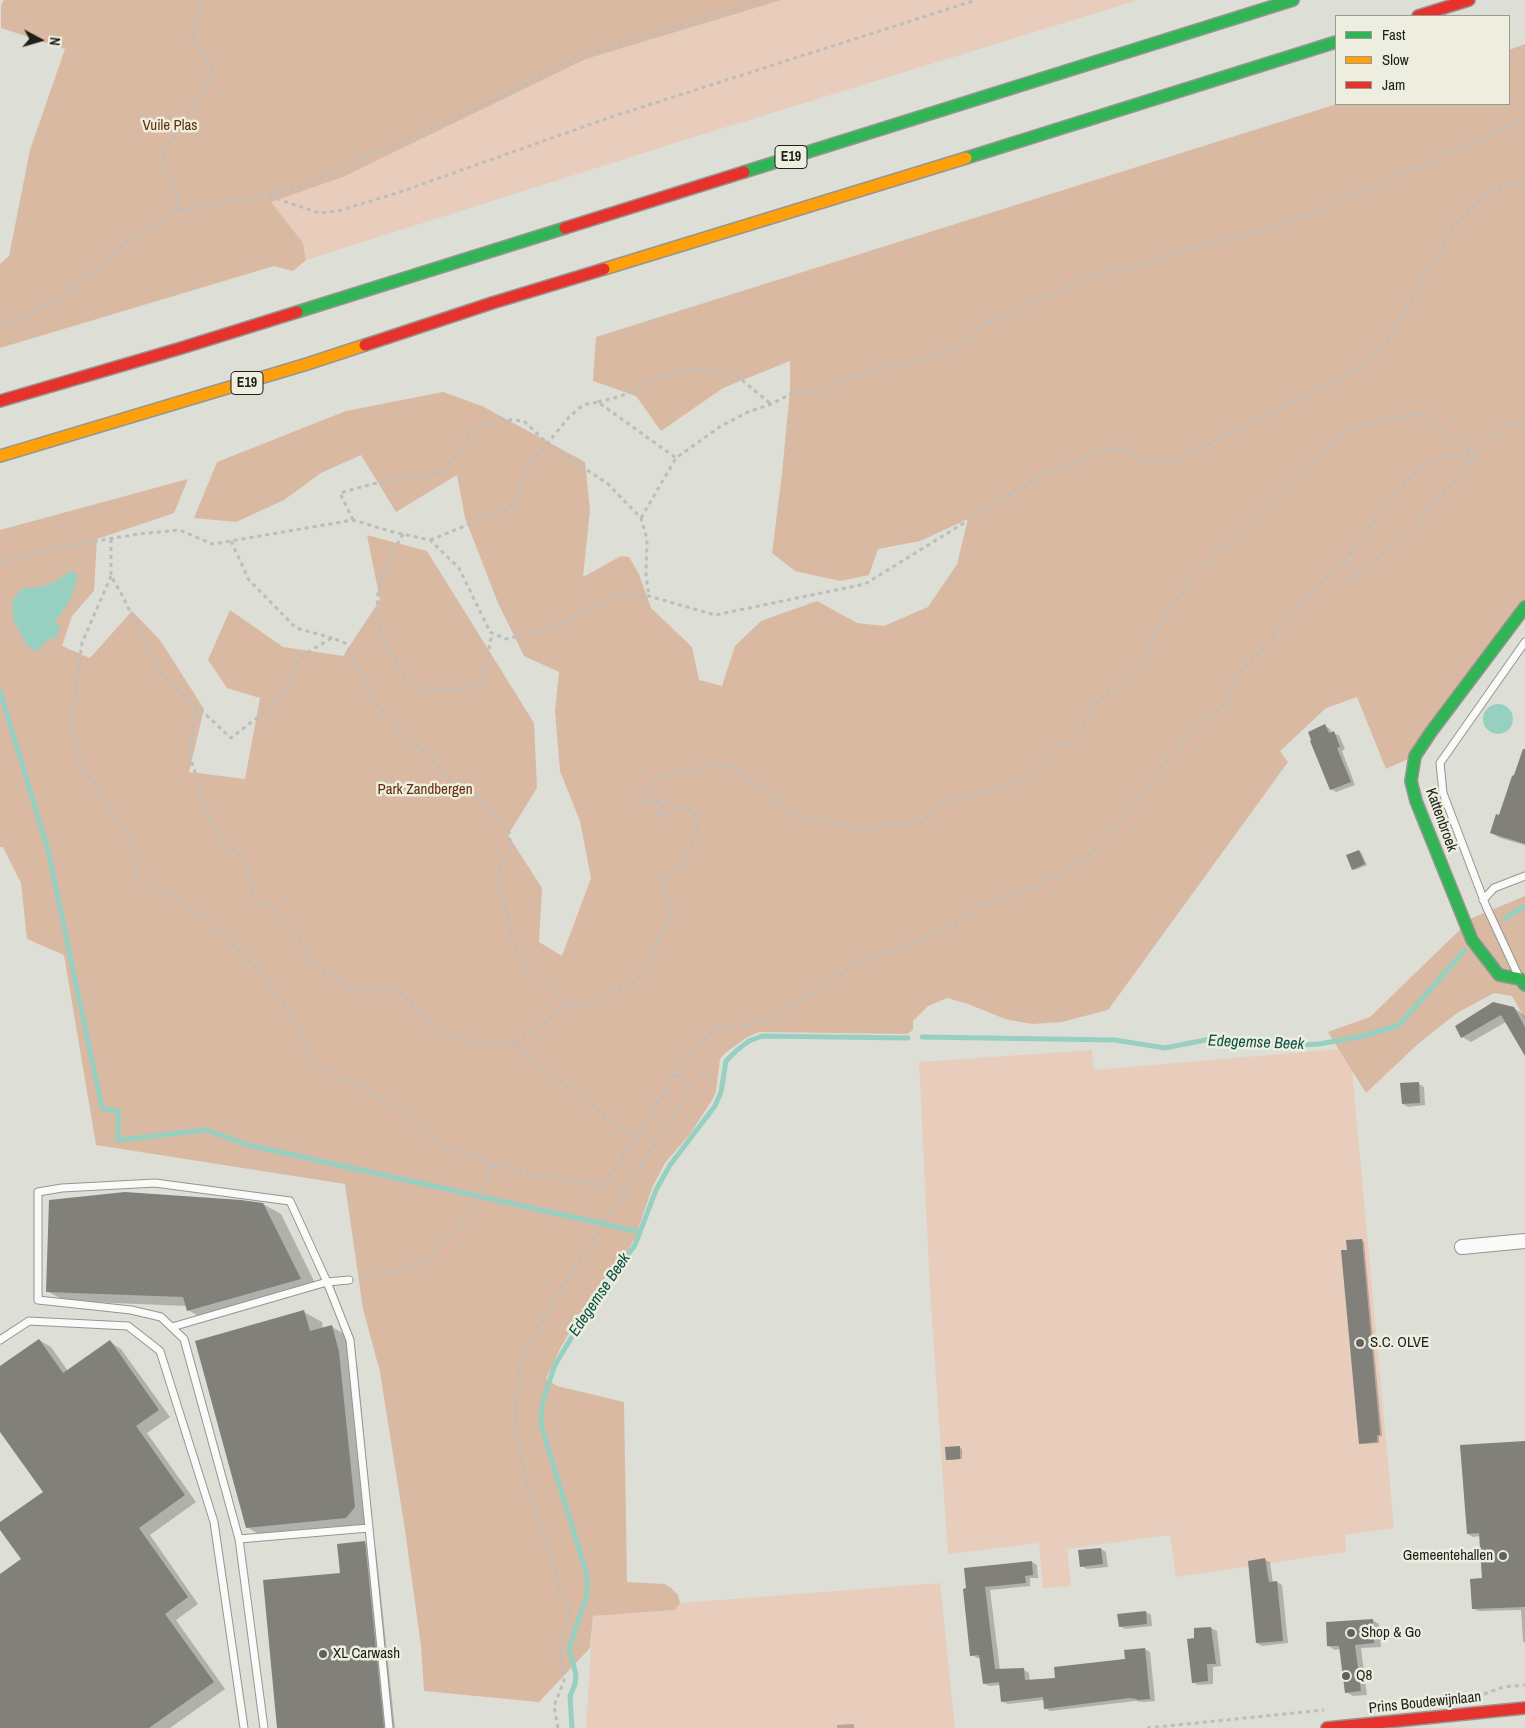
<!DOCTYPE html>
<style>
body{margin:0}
#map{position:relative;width:1525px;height:1728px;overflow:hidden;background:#ddded6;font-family:"Archivo Narrow",sans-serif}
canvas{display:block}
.legend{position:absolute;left:1335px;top:15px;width:175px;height:90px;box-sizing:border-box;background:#edeee0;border:1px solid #9a9b90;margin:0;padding:6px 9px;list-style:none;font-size:15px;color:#1e1f19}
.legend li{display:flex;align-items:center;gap:10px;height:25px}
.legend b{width:25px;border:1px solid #9a9b90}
.north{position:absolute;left:15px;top:15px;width:50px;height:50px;-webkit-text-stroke:4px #edeee0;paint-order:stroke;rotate:96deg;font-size:14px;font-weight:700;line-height:20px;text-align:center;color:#1e1f19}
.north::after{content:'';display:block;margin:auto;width:18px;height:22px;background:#1e1f19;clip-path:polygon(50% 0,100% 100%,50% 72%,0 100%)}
</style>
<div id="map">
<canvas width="1525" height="1728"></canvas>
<ul class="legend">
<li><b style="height:6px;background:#30b455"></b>Fast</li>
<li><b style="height:6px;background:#ff9f0a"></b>Slow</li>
<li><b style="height:6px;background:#e5322d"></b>Jam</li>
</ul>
<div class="north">N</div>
</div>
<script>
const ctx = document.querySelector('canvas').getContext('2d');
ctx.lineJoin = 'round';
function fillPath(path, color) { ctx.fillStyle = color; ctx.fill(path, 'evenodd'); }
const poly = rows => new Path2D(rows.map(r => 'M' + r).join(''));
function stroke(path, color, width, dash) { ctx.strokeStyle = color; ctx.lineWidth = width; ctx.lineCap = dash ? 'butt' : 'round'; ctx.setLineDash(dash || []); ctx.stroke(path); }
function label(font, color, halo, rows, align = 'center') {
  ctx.font = font + ' "Archivo Narrow",sans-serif'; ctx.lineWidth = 5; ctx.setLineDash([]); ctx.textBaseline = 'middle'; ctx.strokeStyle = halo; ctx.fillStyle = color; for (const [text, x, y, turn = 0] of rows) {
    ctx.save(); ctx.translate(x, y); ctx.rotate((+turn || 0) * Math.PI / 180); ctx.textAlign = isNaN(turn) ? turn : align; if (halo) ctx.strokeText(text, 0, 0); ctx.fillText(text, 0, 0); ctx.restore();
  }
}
fillPath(poly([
 [782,0,1138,0,678,142,306,260,303,243,270,202,343,177,586,59],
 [1350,1048,1394,1528,1345,1535,1346,1552,1176,1577,1170,1535,1067,1549,1071,1586,1043,1588,1039,1543,948,1554,930,1289,919,1062,1092,1050,1094,1070],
 [940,1583,955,1728,586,1728,593,1616,675,1610,680,1603]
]), '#e8cdbc');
fillPath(poly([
 [4,0,782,0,586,59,343,177,271,202,303,243,306,260,293,271,274,266,0,348,0,264,9,256,30,150,65,49,1,28,1,5],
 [1525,44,1525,607,1415,756,1386,769,1357,697,1326,708,1280,751,1288,762,1108,1010,1062,1022,1032,1024,1005,1019,968,1004,947,998,928,1006,913,1021,913,1030,907,1034,759,1032,746,1038,725,1053,720,1059,716,1091,714,1097,690,1134,665,1163,652,1188,635,1238,627,1252,609,1272,590,1298,561,1347,546,1379,557,1386,624,1402,627,1582,665,1584,671,1588,678,1595,680,1603,675,1610,593,1616,590,1648,539,1702,424,1691,421,1646,405,1530,380,1372,363,1309,345,1184,96,1145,64,955,27,939,21,883,3,847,0,847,0,530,188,479,174,513,97,539,94,591,72,616,62,646,90,658,132,611,160,640,204,709,189,772,245,779,260,698,227,688,208,660,230,610,283,647,343,656,380,600,367,535,427,551,534,723,537,788,508,835,542,888,539,942,562,956,591,878,580,821,560,771,555,711,559,672,524,656,498,603,465,518,457,475,396,512,361,455,321,473,284,500,236,522,194,518,217,462,346,411,443,392,482,406,585,462,590,510,583,577,621,556,629,557,639,574,651,608,692,647,699,680,722,686,735,646,761,621,817,601,857,623,884,626,928,607,957,564,968,519,920,541,878,549,869,575,840,581,795,571,772,553,782,474,790,390,790,361,723,388,661,431,636,396,593,381,596,337,1337,104,1509,104,1509,50],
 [1525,896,1525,1019,1512,996,1494,993,1457,1013,1419,1043,1366,1093,1328,1032,1370,1017,1472,918]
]), '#dab9a3');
fillPath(poly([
 [71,571,77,574,76,583,70,600,55,622,60,626,57,638,51,638,41,646,37,652,27,645,13,620,13,599,23,588,39,587,54,582],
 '1483 719a15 15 0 1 1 30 0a15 15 0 1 1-30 0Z'
]), '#97d0c0');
fillPath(poly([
 [1325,726,1330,729,1332,733,1339,735,1345,749,1342,751,1355,785,1336,792,1331,789],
 [1525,794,1525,845,1500,838,1491,833,1500,817],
 [1359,851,1361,852,1367,865,1355,870,1353,869],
 [1514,1008,1523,1014,1525,1017,1525,1053,1506,1022,1471,1042,1462,1037,1456,1027],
 [1419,1084,1424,1087,1425,1105,1408,1107,1403,1104],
 [263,1204,281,1214,318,1289,205,1320,188,1310,187,1306,65,1301,47,1291],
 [1362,1240,1364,1242,1382,1436,1379,1436,1379,1443,1362,1444,1360,1443,1348,1251],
 [304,1312,322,1322,323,1329,332,1327,350,1337,357,1363,372,1518,364,1528,265,1538,247,1527],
 [39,1340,51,1347,68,1371,110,1342,121,1349,170,1417,147,1433,196,1502,150,1535,198,1604,176,1620,225,1689,170,1728,0,1728,0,1575,23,1559,0,1527,0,1524,45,1492,0,1430,0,1368],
 [1525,1442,1525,1643,1523,1641,1521,1610,1478,1611,1473,1608,1483,1579,1481,1536,1473,1537,1468,1534],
 [960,1448,962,1449,962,1459,949,1460,947,1459],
 [365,1543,376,1549,395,1728,278,1728,341,1574],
 [1101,1549,1106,1552,1108,1567,1087,1569,1082,1566],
 [1265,1560,1270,1562,1273,1583,1277,1582,1282,1585,1288,1643,1262,1646,1257,1643],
 [1032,1562,1037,1565,1038,1578,1030,1578,1030,1586,990,1590,1000,1670,1024,1670,1029,1673,1030,1681,1056,1679,1126,1660,1145,1649,1150,1652,1155,1701,1144,1702,1135,1701,1050,1711,1045,1708,1044,1700,1008,1704,1002,1701,1000,1685,989,1686,984,1683,981,1658,977,1658,972,1655,965,1590],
 [1146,1612,1151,1615,1152,1626,1125,1629,1120,1626],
 [1372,1620,1379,1624,1381,1647,1361,1648,1367,1695,1353,1696,1346,1692,1340,1649,1335,1650,1328,1646],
 [1211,1628,1217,1631,1221,1666,1213,1667,1213,1684,1198,1685,1193,1682,1195,1630],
 [852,1724,854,1725,854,1728,837,1728,837,1725]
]), '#0003');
stroke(poly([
 [0,691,48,850,102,1108,118,1111,118,1140,206,1130,248,1145,640,1232],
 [1505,918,1525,906],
 [922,1037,1115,1040,1165,1048,1210,1039,1280,1046,1319,1044,1358,1037,1398,1026,1465,950],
 [572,1728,570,1696,575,1684,576,1675,569,1648,587,1595,587,1575,542,1428,541,1416,543,1400,555,1365,594,1300,635,1245,656,1190,670,1165,715,1106,721,1092,726,1061,737,1050,749,1041,762,1036,908,1038]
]), '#97d0c0', 5);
fillPath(poly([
 [1325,724,1329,733,1334,731,1340,747,1337,748,1351,782,1330,790,1310,741,1311,740,1308,732],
 [1523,749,1525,749,1525,844,1490,833,1496,814,1499,815,1512,776,1514,775],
 [1359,850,1365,864,1352,870,1346,855],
 [1493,1002,1514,1007,1525,1027,1525,1056,1501,1015,1461,1038,1455,1026],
 [1419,1082,1420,1103,1402,1104,1400,1083],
 [125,1192,241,1200,263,1203,301,1279,187,1311,183,1297,46,1292,49,1200],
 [1362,1239,1380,1435,1377,1435,1377,1442,1359,1444,1341,1250,1347,1250,1346,1240],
 [304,1310,310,1331,332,1325,339,1352,355,1507,346,1518,246,1528,195,1341],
 [39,1339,63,1373,110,1340,159,1410,136,1426,185,1495,139,1528,188,1597,165,1614,214,1682,149,1728,0,1728,0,1574,21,1559,0,1530,0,1522,43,1492,0,1432,0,1366],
 [1525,1441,1525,1607,1472,1609,1470,1579,1482,1578,1479,1533,1467,1534,1460,1445],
 [960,1446,960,1459,946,1460,945,1447],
 [365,1541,384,1728,277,1728,263,1580,340,1573,337,1544],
 [1101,1548,1103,1564,1080,1567,1078,1550],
 [1265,1558,1269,1582,1277,1581,1283,1641,1256,1643,1248,1561],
 [1032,1561,1033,1575,1025,1576,1026,1583,985,1587,995,1669,1024,1668,1025,1680,1055,1678,1054,1667,1125,1659,1124,1650,1145,1648,1150,1699,1137,1700,1137,1699,1129,1698,1044,1709,1043,1697,1001,1702,999,1682,983,1684,979,1655,970,1656,963,1589,966,1588,964,1568],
 [1146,1611,1147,1624,1119,1627,1117,1614],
 [1373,1619,1374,1643,1355,1645,1361,1691,1345,1693,1339,1646,1327,1646,1326,1622],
 [1211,1627,1216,1664,1207,1664,1208,1681,1192,1683,1187,1639,1194,1638,1194,1628]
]), '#81807b');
const lane = poly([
 [1483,900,1494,888,1525,876],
 [1518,975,1486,906,1443,793,1440,763,1525,642],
 [172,1327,327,1282,350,1340,369,1528],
 [0,1340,29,1321,128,1326,160,1351,214,1522,244,1728],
 [239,1539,184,1339,161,1317,131,1310,38,1300,38,1192,62,1188,155,1183,290,1201,327,1282,349,1280],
 [264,1728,239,1539,369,1528,389,1728]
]);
const street = poly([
 [1462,1247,1525,1241]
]);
const fast = poly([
 [966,158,1336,42],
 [744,172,1293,0],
 [297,312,565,228],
 [1525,607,1431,732,1415,756,1411,781,1416,801,1472,940,1499,975,1520,979,1525,985]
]);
const slow = poly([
 [604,269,966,158],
 [0,456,307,364,365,345]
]);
const jam = poly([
 [1418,16,1469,0],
 [565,228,744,172],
 [365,345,492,303,604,269],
 [0,401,178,349,297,312],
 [1327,1728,1525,1708]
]);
stroke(lane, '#969691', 9);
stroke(street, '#969691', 16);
stroke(fast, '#969691', 14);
stroke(slow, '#969691', 14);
stroke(jam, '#969691', 14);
stroke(poly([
 [269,196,319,213,338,211,400,192,611,117,976,0],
 [178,212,176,192,166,175,164,152,215,73,192,39,202,0],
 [0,327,19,320,49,304,79,283,123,244,150,226,178,212,209,204,268,195,309,183,509,93,545,73,582,55,763,0],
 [598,402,621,396,656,380,686,370,710,370,737,376,771,404],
 [641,518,676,458],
 [353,520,340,493,372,484,405,478,441,473,448,467,463,443,477,428,500,419,524,421,547,443,608,484,641,518,647,539,646,576,649,596],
 [403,534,384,569,377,598,381,637,405,677,424,689,465,689,481,685,492,634],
 [111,539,111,576,122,595,159,671,231,738,281,699,300,657,332,638,345,643,353,656,374,703,399,730,427,754,452,784,478,797,509,832,511,847,500,869,500,893,508,915,512,938,526,968,550,985,567,1006,595,1001,639,980,667,924,673,906,659,877,680,868,698,833,695,812,684,808,655,816,667,802,641,800,651,782,712,764,733,768,800,818,863,828,924,822,943,802,1021,783,1056,748,1077,740,1091,708,1147,658,1155,632,1190,580,1349,426,1421,414,1475,456,1506,424,1525,428],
 [430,540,510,508,532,462,569,417,583,405,598,402,676,458,721,426,748,412,771,404,793,393,827,391,836,381,952,350,986,323,1045,296,1105,273,1190,248,1273,229,1441,157,1525,118],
 [231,541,249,580,296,628,332,638],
 [0,562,37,551,138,534,179,530,213,544,353,520,393,532,430,540,459,568,490,632,506,639,546,630,616,595,649,596,715,615,865,584,1032,481,1093,454,1109,449,1124,449,1145,460,1161,461,1177,460,1349,374,1370,360,1386,343,1453,228,1481,200,1501,188,1525,179],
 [111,576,82,643,71,724,81,763,125,829,133,850,136,876,199,914,255,965,295,1020,309,1061,405,1111,441,1147,521,1173,603,1186,691,1051,712,1031,748,1026,774,1015,797,1003,859,962,947,930,982,904,1022,892,1086,860,1115,827,1158,771,1200,723,1223,707,1235,679,1351,550,1348,582,1412,530,1475,456,1450,454,1412,474,1351,550],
 [197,707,189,754,208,812,222,842,241,855,248,873,253,899,277,912,299,937,310,960,346,985,371,994,388,985,407,999,432,1028,485,1045,514,1045,567,1006],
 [514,1045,635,1139],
 [359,1278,423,1263,475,1209,494,1164],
 [1484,1694,1503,1687,1525,1685],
 [558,1728,554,1706,564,1681,560,1645,570,1612,559,1591,553,1559,529,1493,515,1426,519,1362,564,1284,692,1088,676,1075],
 [1147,1728,1324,1710]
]), '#bdbdbb', 3, [4, 4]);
stroke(lane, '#fafaf9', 7);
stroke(street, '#fafaf9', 14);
stroke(fast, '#30b455', 11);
stroke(slow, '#ff9f0a', 11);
stroke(jam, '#e5322d', 11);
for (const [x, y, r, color] of [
 [1360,1343,5,"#61625b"],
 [1503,1556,5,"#61625b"],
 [1351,1633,5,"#61625b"],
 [323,1654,5,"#61625b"],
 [1346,1676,5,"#61625b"]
]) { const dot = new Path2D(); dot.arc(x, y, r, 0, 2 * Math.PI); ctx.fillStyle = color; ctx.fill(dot); stroke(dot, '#edeee0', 2); }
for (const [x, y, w] of [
 [791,157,32],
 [247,383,32]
]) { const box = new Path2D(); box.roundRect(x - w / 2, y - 11.5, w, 23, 4); ctx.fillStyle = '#edeee0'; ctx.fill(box); stroke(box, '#1e1f19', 1); }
label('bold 14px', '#1e1f19', null, [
 ["E19",791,157],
 ["E19",247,383]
]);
label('15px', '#652d09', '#edeee0', [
 ["Vuile Plas",170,126],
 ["Park Zandbergen",425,790]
]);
label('15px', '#1e1f19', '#edeee0', [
 ["Kattenbroek",1441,820,70],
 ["Prins Boudewijnlaan",1425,1703,-6]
]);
label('15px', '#1e1f19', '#edeee0', [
 ["S.C. OLVE",1370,1343],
 ["Gemeentehallen",1493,1556,"right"],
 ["Shop & Go",1361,1633],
 ["XL Carwash",333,1654],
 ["Q8",1356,1676]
], 'left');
label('italic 16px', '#0d5345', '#edeee0', [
 ["Edegemse Beek",1256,1043,2],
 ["Edegemse Beek",600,1295,-56]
]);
</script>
